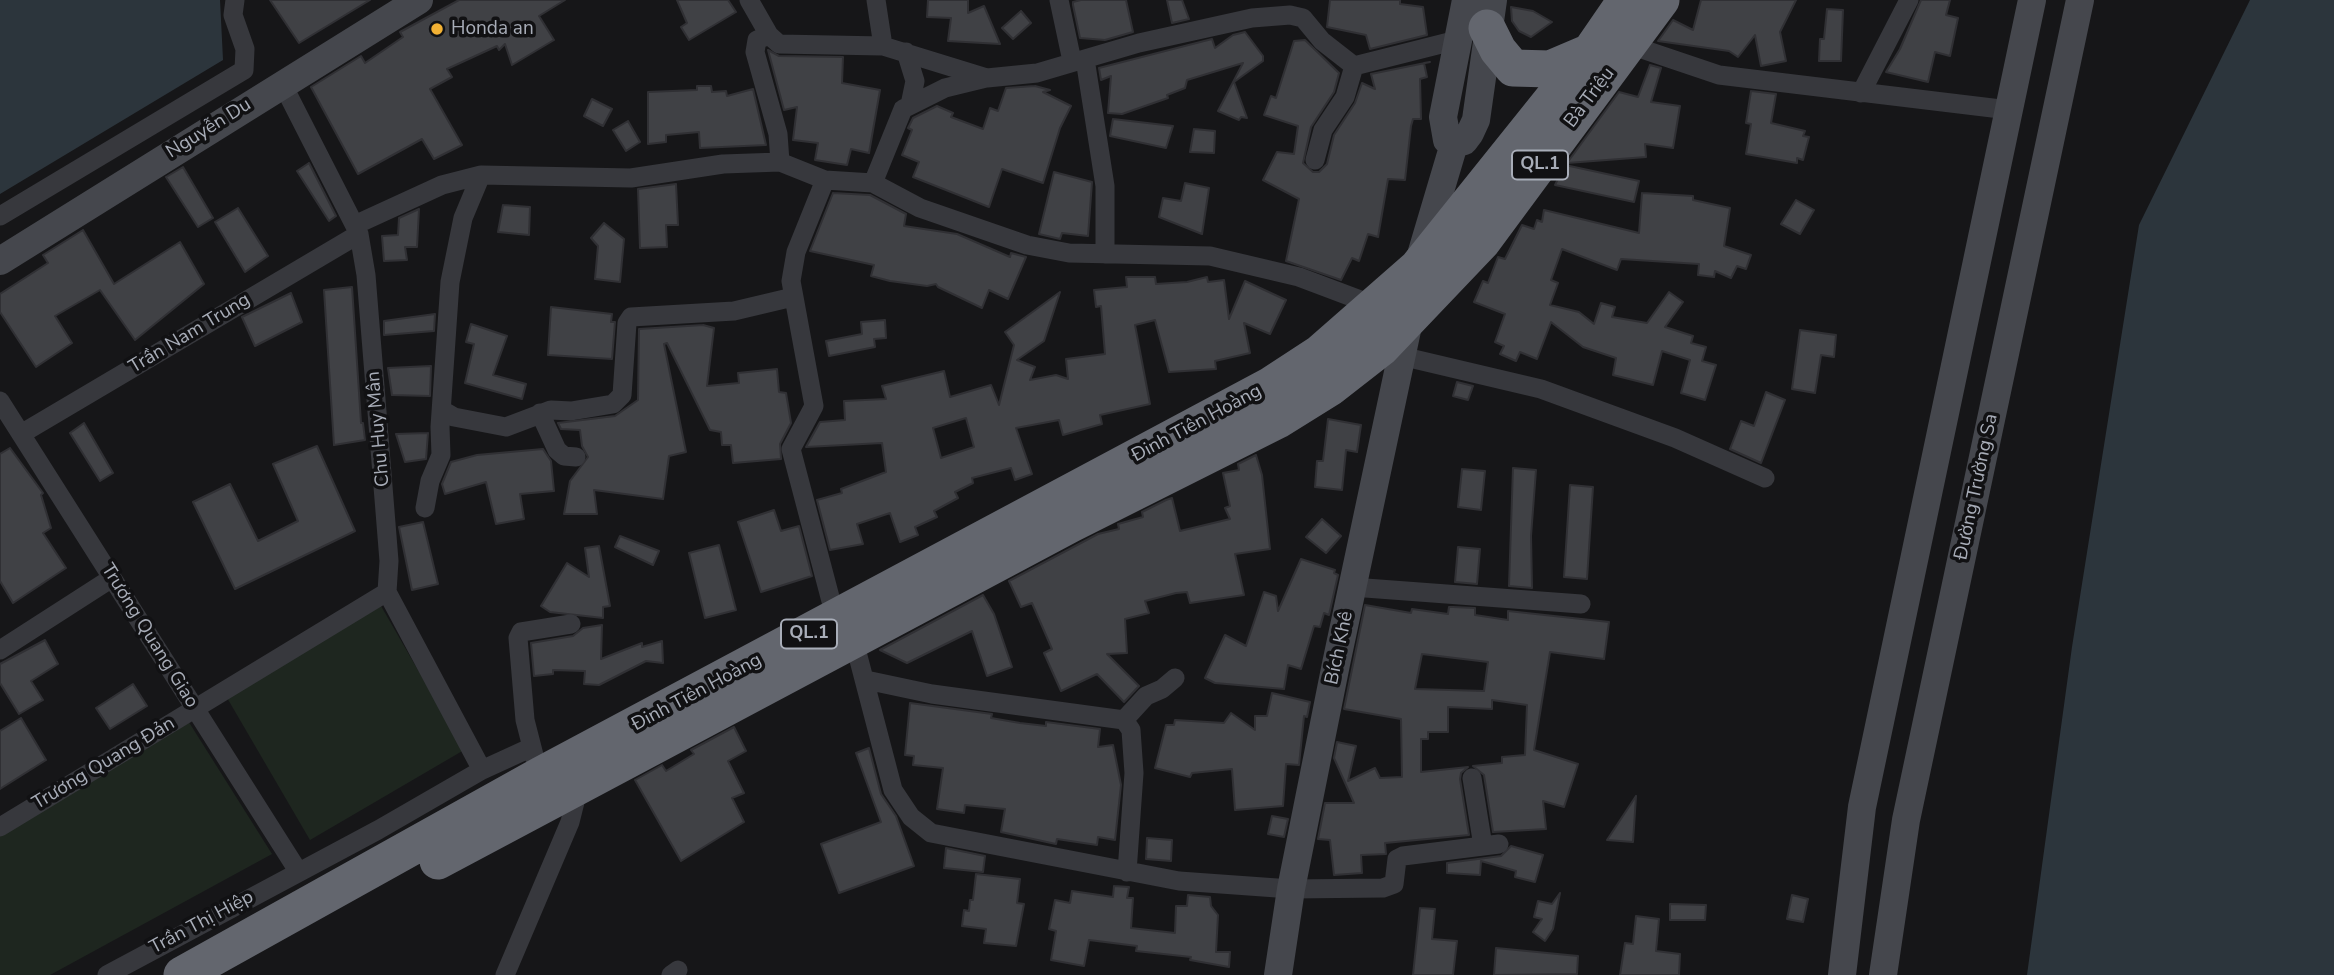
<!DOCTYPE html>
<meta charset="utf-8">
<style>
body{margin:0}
canvas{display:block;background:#161618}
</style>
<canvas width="2334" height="975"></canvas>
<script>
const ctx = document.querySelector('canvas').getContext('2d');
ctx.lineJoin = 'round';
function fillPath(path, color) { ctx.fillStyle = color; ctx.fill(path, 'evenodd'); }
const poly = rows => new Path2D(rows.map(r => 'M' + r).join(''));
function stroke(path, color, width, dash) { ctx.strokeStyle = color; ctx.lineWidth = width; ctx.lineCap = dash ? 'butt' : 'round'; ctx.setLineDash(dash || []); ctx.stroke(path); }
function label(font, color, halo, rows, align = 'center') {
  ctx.font = font + ' "Nunito Sans",sans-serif'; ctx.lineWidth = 7; ctx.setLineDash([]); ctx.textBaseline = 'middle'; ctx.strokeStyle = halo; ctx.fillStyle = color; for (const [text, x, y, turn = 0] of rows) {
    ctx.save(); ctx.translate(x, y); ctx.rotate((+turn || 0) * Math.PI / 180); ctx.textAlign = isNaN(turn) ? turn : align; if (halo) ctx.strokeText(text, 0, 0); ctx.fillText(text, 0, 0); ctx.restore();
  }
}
fillPath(poly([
 [381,606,464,750,310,840,226,696],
 [185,716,272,854,50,975,0,975,0,829]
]), '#1e261f');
fillPath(poly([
 [0,0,220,0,223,60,0,194],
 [2250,0,2334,0,2334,975,2027,975,2072,647,2139,225]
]), '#2c353c');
const building = poly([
 [270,0,370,0,299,43,270,0],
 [459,0,565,0,539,16,554,40,512,65,505,44,499,50,497,46,447,69,452,77,430,89,462,145,434,159,422,139,358,174,311,87,361,56,365,63,403,37,400,32,459,0],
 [677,0,728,0,736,12,689,40,681,27,687,23,677,0],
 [928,0,968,0,968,13,984,6,1000,44,948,41,951,18,927,17,928,0],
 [1081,0,1126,0,1133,32,1105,40,1080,38,1073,5,1073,2,1081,0],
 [1167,0,1182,0,1189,19,1172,23,1167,0],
 [1330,0,1400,0,1400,4,1423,7,1427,35,1370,49,1366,35,1327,27,1330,0],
 [1701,0,1796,0,1780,32,1786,61,1761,66,1755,35,1738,57,1729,51,1658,41,1673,20,1693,30,1701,0],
 [1921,0,1950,0,1946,15,1958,18,1950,56,1935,52,1928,82,1886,72,1900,49,1921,0],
 [1511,7,1533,11,1552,22,1531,37,1519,31,1512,21,1511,7],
 [1827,9,1843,10,1841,61,1819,61,1820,39,1824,39,1827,9],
 [1021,11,1031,23,1013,39,1002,28,1021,11],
 [1245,32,1263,56,1263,61,1234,82,1247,118,1241,117,1239,120,1218,111,1243,63,1187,80,1185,88,1167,95,1168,98,1122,114,1108,113,1111,76,1101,80,1099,68,1212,39,1215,48,1233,35,1245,32],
 [1305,40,1339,73,1334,92,1311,127,1303,163,1313,172,1319,172,1327,164,1334,135,1355,103,1362,83,1375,89,1371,74,1430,62,1424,63,1427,77,1420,79,1421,119,1413,119,1411,126,1405,180,1388,179,1378,237,1368,234,1359,261,1352,258,1341,280,1286,261,1299,199,1263,180,1277,152,1294,154,1298,126,1264,115,1271,96,1276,98,1294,41,1305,40],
 [768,50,779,56,843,57,842,83,880,90,869,153,851,149,847,165,815,160,818,143,793,140,797,107,784,110,768,50],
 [1650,65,1661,68,1651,102,1680,106,1673,148,1645,144,1646,157,1567,163,1619,92,1638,97,1650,65],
 [697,86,711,86,712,92,726,91,727,96,753,89,766,145,700,148,699,132,666,135,666,142,648,144,648,92,697,90,697,86],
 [1035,86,1050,90,1043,92,1071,106,1060,128,1043,183,1002,169,989,207,913,177,919,162,902,155,912,130,908,128,913,118,937,106,953,113,951,117,983,129,990,108,998,111,1006,88,1035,86],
 [1751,91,1776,94,1771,123,1805,131,1803,136,1809,137,1803,160,1797,158,1797,163,1746,154,1751,124,1746,123,1751,91],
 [592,99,612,109,603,126,584,116,592,99],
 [1113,119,1173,126,1166,148,1110,136,1113,119],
 [628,121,640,142,626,151,613,130,628,121],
 [1194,129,1215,131,1214,153,1190,152,1194,129],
 [309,163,336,216,329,221,297,171,309,163],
 [1565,165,1639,181,1634,202,1555,185,1565,165],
 [183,167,213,218,198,227,166,177,183,167],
 [1054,172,1092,182,1088,236,1062,233,1060,239,1039,234,1054,172],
 [1185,183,1209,188,1202,234,1159,217,1163,198,1181,201,1185,183],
 [676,184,678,225,666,225,667,247,640,248,638,189,676,184],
 [833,193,870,195,906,214,904,226,957,234,1010,257,1011,253,1026,257,1008,299,989,290,982,308,938,287,936,284,927,286,890,281,871,276,874,265,810,251,833,193],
 [1642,193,1693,196,1693,200,1730,208,1724,246,1751,255,1746,269,1737,266,1731,278,1715,271,1714,277,1698,275,1699,264,1621,259,1617,270,1562,249,1551,280,1558,283,1550,305,1579,312,1594,324,1601,303,1615,307,1612,317,1647,323,1669,292,1683,302,1665,327,1693,336,1691,343,1706,347,1702,361,1716,365,1705,400,1681,393,1690,360,1662,351,1653,385,1613,375,1616,358,1583,347,1551,322,1537,359,1520,352,1516,361,1500,354,1504,346,1495,342,1505,314,1474,302,1483,281,1488,283,1498,257,1505,259,1522,225,1534,229,1537,220,1542,222,1544,210,1639,233,1642,193],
 [1796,200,1814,210,1800,234,1781,224,1796,200],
 [503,205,530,207,529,235,498,232,503,205],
 [238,208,268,256,245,272,215,222,238,208],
 [419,209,417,247,405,247,407,260,384,261,382,236,398,235,399,218,419,209],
 [604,223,624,239,620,282,595,279,598,246,591,238,604,223],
 [83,230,114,284,180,242,204,284,135,340,100,290,55,316,72,343,36,367,0,312,0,294,48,263,43,255,83,230],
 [1126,277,1155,277,1156,284,1187,282,1207,277,1208,282,1224,280,1229,319,1245,281,1286,300,1270,334,1244,323,1250,353,1215,361,1216,369,1169,372,1155,320,1135,325,1150,404,1100,415,1102,424,1063,435,1059,420,1016,428,1032,474,1015,480,1011,468,972,478,973,483,955,492,958,498,934,511,937,517,915,527,918,535,900,542,890,513,857,524,863,544,830,550,817,500,842,493,841,489,886,472,882,443,806,447,820,422,845,420,844,401,886,399,882,386,944,371,950,397,991,385,999,405,1014,345,1005,332,1060,292,1044,341,1017,360,1035,367,1030,380,1056,375,1068,379,1066,359,1105,354,1101,306,1096,307,1094,290,1127,287,1126,277],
 [966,418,974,447,941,458,933,428,966,418],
 [352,287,361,423,363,423,365,440,334,445,324,290,352,287],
 [291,293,302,322,255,346,242,317,291,293],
 [551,307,612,314,611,322,615,322,612,359,548,355,551,307],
 [435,314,434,331,384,335,384,321,435,314],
 [885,320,886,338,874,339,875,347,829,356,826,341,862,334,861,322,885,320],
 [471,324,507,336,493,375,526,384,522,399,465,383,474,344,466,342,471,324],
 [703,325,714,328,707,386,739,383,738,373,777,369,779,392,786,393,791,423,780,444,781,459,733,463,731,445,722,445,721,432,710,430,667,343,664,344,686,452,669,456,663,499,594,490,597,514,564,514,570,481,588,457,582,446,580,430,561,429,558,423,615,416,638,400,639,329,703,325],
 [1800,330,1836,335,1834,357,1821,355,1815,393,1792,389,1800,330],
 [431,366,430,396,392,395,388,368,431,366],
 [1457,382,1473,386,1468,400,1453,396,1457,382],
 [1766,392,1785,400,1761,463,1730,449,1741,421,1754,426,1766,392],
 [1328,419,1361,425,1357,452,1346,450,1342,490,1315,487,1317,461,1323,461,1328,419],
 [84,423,113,473,100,481,70,433,84,423],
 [428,433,426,459,405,462,396,434,428,433],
 [317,446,355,531,235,589,193,502,230,484,258,541,298,521,273,464,317,446],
 [10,448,43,493,41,495,51,528,43,533,66,568,13,603,0,581,0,454,10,448],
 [543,449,551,461,554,491,520,494,524,519,496,524,486,482,445,494,442,484,451,462,477,455,543,449],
 [1256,455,1262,475,1270,549,1235,554,1244,595,1190,603,1187,592,1176,593,1145,601,1149,613,1125,619,1127,653,1107,654,1139,686,1124,702,1097,674,1061,691,1044,653,1052,649,1032,603,1021,607,1009,581,1098,534,1119,529,1118,524,1143,517,1142,512,1166,500,1172,498,1180,531,1230,519,1225,508,1230,506,1223,473,1239,470,1238,464,1256,455],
 [1513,468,1536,470,1531,536,1532,588,1509,586,1513,468],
 [1462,469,1485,471,1481,510,1458,507,1462,469],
 [1570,485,1593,487,1587,579,1564,577,1570,485],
 [774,510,781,531,799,526,812,576,761,592,738,522,774,510],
 [1322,519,1341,536,1326,553,1306,537,1322,519],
 [423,522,438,584,412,590,399,527,423,522],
 [620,536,659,551,653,565,615,547,620,536],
 [719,545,736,610,705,618,689,553,719,545],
 [599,546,610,606,603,607,603,618,550,612,541,606,567,563,589,577,585,548,599,546],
 [1458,547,1480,549,1477,584,1455,582,1458,547],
 [1301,559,1335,570,1334,573,1338,575,1329,615,1324,613,1320,627,1314,626,1301,669,1288,665,1284,689,1215,683,1205,678,1225,635,1246,646,1264,592,1276,596,1278,611,1301,559],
 [983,595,994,614,1012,667,987,676,972,631,907,663,880,650,983,595],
 [1365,605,1411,613,1412,609,1448,614,1449,607,1453,607,1475,608,1475,615,1508,620,1508,611,1609,622,1604,659,1550,652,1534,750,1578,764,1564,807,1543,801,1546,829,1493,832,1484,775,1473,766,1502,763,1502,757,1525,755,1527,705,1492,700,1492,709,1448,707,1448,732,1428,732,1428,739,1421,739,1421,772,1468,767,1461,773,1460,779,1469,835,1385,843,1386,854,1361,855,1362,873,1334,875,1330,840,1318,839,1325,803,1354,803,1334,758,1337,742,1356,746,1348,781,1375,768,1380,778,1402,777,1401,719,1344,709,1365,605],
 [1422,654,1488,662,1484,691,1415,689,1422,654],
 [602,625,601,659,642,643,642,647,662,641,663,663,646,661,599,685,584,684,585,671,553,670,553,674,534,676,531,643,573,636,583,628,602,625],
 [45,640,58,664,31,681,43,700,19,714,0,683,0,664,45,640],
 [133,684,147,706,110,729,96,708,133,684],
 [1272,693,1310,702,1307,717,1304,716,1299,765,1286,764,1283,806,1235,810,1232,769,1192,773,1190,777,1155,768,1166,725,1174,725,1175,720,1224,723,1231,713,1255,730,1255,716,1267,716,1272,693],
 [910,703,992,714,991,718,1020,723,1046,726,1046,722,1100,729,1098,747,1113,745,1121,785,1115,840,1098,837,1097,845,1057,839,1056,844,1001,832,1005,809,965,805,964,813,937,809,943,768,913,765,914,756,905,755,910,703],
 [21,718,46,760,0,789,0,731,21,718],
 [734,727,746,751,728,761,744,793,732,798,744,822,681,861,635,780,662,765,666,771,694,754,691,750,734,727],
 [869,748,881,794,896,816,914,866,839,893,821,844,881,822,856,753,869,748],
 [1636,796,1633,842,1607,840,1636,796],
 [1272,816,1288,819,1284,837,1268,834,1272,816],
 [1147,838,1172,840,1171,861,1146,859,1147,838],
 [1511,846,1543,855,1535,882,1515,877,1516,871,1481,861,1480,875,1447,873,1447,863,1501,856,1511,846],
 [946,848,985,856,983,872,944,868,946,848],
 [976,874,1020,879,1017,903,1024,904,1016,946,984,943,986,929,962,926,964,910,969,911,970,900,973,900,976,874],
 [1114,886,1129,887,1127,898,1133,898,1131,928,1175,933,1176,906,1187,906,1188,895,1210,897,1211,906,1218,915,1216,952,1230,952,1229,967,1190,960,1191,957,1136,951,1137,946,1089,940,1084,966,1051,960,1056,931,1049,929,1055,900,1070,903,1072,891,1113,897,1114,886],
 [1560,893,1553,929,1545,941,1533,932,1542,919,1534,917,1538,901,1552,904,1560,893],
 [1792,895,1808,899,1803,922,1787,919,1792,895],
 [1670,904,1706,905,1705,920,1670,920,1670,904],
 [1420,908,1435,909,1432,939,1457,941,1453,975,1413,975,1420,908],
 [1636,916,1659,919,1656,951,1680,954,1679,975,1620,975,1625,943,1633,944,1636,916],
 [1496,948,1578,956,1577,974,1494,975,1496,948]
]);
fillPath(building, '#404145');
stroke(building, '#303034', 2);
stroke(poly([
 [749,0,769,35,779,44,883,46,987,78,1037,73,1139,43,1252,18,1290,15,1303,18,1322,41,1354,66,1457,40],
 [876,0,883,46],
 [1059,0,1072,61],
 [769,35,757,40,755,52,778,134,780,162],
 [1630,45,1719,75,2009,110],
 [906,52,915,81,910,105],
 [1085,59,1105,186,1105,254],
 [282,83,359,234,366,275,389,561,387,592,482,770],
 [1861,93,1909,0],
 [1315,160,1323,130,1345,97,1354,66],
 [825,180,796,252,791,281,814,406,791,449,836,620],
 [873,183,903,109,945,88,986,78],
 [0,216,244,70,245,49,233,15,235,0],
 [357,224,442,185,481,175,631,178,723,164,780,162,825,180,873,183,920,208,1027,245,1069,253,1210,256,1299,277,1376,306],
 [1401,356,1541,389,1675,438,1765,478],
 [0,401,298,871],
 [442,410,454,417,506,427,551,410,571,411,613,404,622,395,627,323,631,317,734,311,793,297],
 [540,413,557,450,564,456,576,457],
 [21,434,359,234],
 [425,508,430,481,441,455,440,427,450,282,463,218,481,175],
 [1352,587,1581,604],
 [854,641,893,790,911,817,931,833,1179,881,1291,889,1383,888,1394,884,1397,859,1403,856,1499,844],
 [0,650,112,578],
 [866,680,932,694,1124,720,1131,730,1134,773,1127,872],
 [1124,720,1146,696,1162,689,1175,678],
 [535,759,525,720,518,638,521,632,571,624],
 [1472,778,1483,846],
 [0,827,387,592],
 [107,975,378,830,482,770,530,748],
 [505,975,570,822,579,786],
 [671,975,678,970]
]), '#37383d', 19);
stroke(poly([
 [1454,144,1464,141,1470,133,1476,120,1493,0],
 [1454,144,1447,140,1443,117,1466,0],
 [1421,255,1454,144],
 [0,261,419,0],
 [1278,975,1291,889,1336,664,1410,316],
 [1842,975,1862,807,2032,0],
 [1883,975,1906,820,2080,0]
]), '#45474d', 28);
stroke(poly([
 [1487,28,1498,50,1513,68,1550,69,1590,52],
 [438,861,1073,523,1278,420,1331,387,1381,348,1482,242,1661,0],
 [182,975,541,775,1271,385,1320,353,1417,268,1591,51,1626,0]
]), '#63666e', 37);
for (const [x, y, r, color] of [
 [437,29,7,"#f2b134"]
]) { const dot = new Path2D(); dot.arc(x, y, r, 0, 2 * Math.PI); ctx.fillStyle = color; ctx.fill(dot); stroke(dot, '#111113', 2.5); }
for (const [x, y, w] of [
 [1540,165,56],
 [809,634,56]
]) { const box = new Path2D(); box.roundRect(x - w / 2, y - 14.5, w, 29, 5); ctx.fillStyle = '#111113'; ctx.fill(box); stroke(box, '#a8adb8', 2); }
label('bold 18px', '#a8adb8', null, [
 ["QL.1",1540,165],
 ["QL.1",809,634]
]);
label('19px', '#a8adb8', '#111113', [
 ["Honda an",451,29]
], 'left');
label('19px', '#a8adb8', '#111113', [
 ["Bà Triệu",1590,98,-53],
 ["Nguyễn Du",209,129,-32],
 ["Trần Nam Trung",190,334,-31],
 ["Đinh Tiên Hoàng",1197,424,-28],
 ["Chu Huy Mân",379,429,-95],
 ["Đường Trường Sa",1977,487,-78],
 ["Trương Quang Giao",149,636,58],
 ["Bích Khê",1340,648,-78],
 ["Đinh Tiên Hoàng",697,693,-28],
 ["Trương Quang Đản",104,764,-31],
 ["Trần Thị Hiệp",202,923,-28]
]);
</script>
